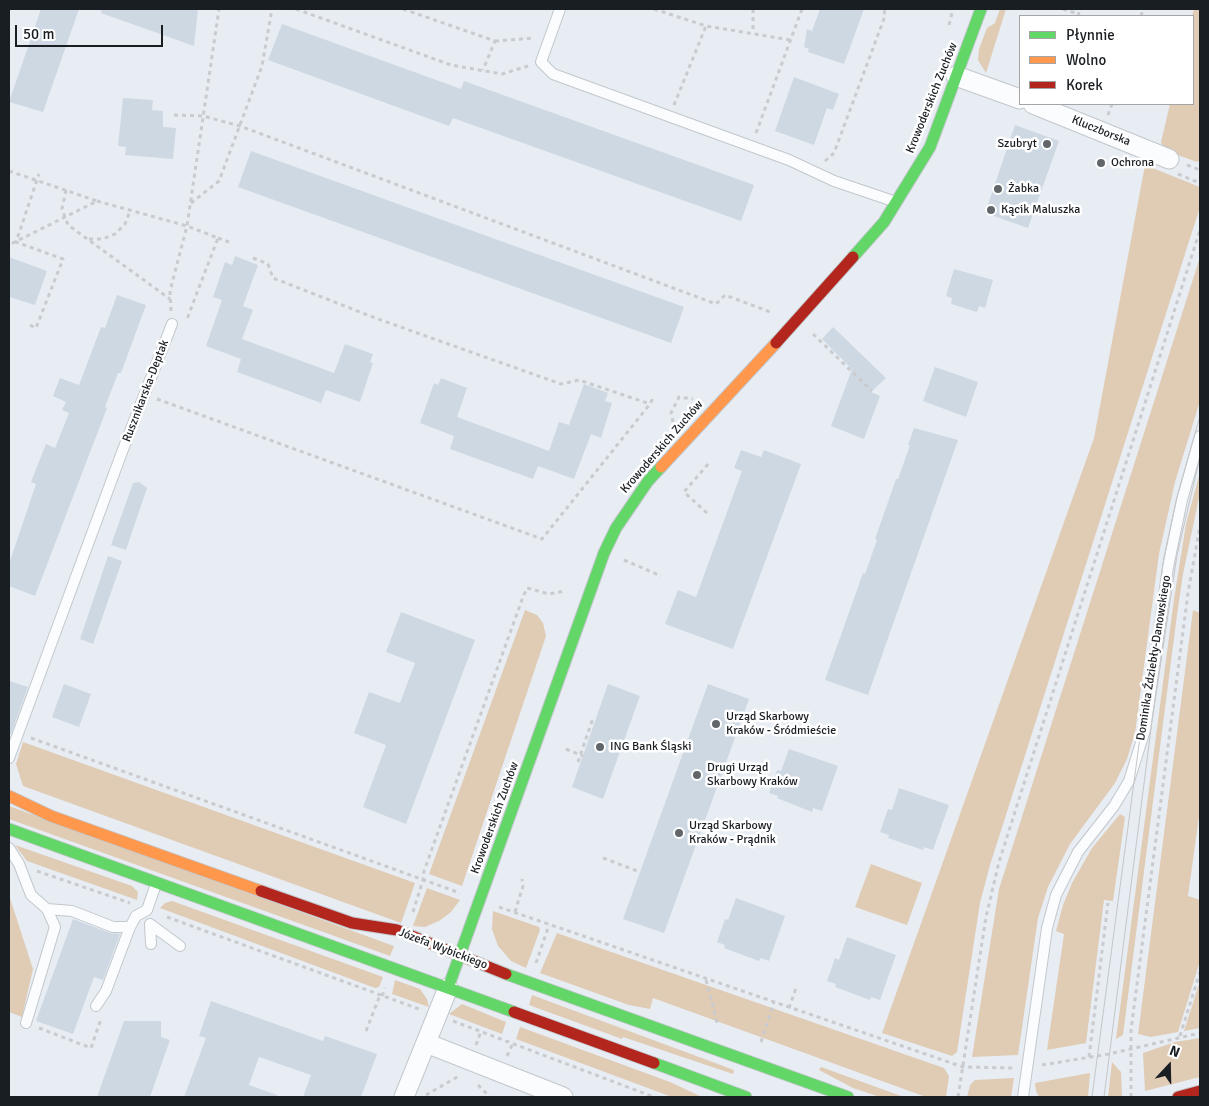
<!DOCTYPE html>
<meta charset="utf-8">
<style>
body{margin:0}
#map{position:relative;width:1209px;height:1106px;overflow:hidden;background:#e7edf3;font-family:Signika,sans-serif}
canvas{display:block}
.frame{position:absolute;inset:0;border:10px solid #191e22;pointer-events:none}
.legend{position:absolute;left:1019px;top:15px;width:175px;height:90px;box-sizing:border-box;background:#fff;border:1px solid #a3a5a7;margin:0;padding:6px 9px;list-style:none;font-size:15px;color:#191e22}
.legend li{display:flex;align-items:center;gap:10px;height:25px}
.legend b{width:25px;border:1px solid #a3a5a7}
.north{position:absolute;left:1144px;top:1041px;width:50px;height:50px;-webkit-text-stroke:4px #fff;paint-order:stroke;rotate:21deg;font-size:14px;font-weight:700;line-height:20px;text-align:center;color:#191e22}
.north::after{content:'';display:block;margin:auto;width:18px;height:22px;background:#191e22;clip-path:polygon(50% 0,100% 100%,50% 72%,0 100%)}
.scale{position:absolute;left:15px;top:25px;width:148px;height:22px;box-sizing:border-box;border:2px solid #191e22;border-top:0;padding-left:6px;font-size:15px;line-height:18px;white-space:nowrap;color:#191e22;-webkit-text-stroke:4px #fff;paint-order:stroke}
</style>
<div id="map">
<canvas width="1209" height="1106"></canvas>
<div class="frame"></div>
<ul class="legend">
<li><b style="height:6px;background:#63d668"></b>Płynnie</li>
<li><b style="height:6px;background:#ff974d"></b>Wolno</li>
<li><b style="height:6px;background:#b3261e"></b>Korek</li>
</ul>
<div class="north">N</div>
<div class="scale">50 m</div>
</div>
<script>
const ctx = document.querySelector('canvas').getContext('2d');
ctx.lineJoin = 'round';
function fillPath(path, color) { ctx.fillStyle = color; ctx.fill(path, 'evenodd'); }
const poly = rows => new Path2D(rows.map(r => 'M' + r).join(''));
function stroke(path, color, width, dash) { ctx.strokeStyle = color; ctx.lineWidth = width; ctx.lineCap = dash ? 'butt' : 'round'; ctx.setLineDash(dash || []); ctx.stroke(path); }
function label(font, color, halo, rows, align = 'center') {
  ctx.font = font + ' Signika,sans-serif'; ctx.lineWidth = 5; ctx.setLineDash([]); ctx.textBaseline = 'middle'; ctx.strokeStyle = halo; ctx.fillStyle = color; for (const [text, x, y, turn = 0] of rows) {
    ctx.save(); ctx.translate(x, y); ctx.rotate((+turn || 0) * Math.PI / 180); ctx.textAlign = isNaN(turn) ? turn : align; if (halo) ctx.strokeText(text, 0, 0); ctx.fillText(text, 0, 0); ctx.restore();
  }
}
fillPath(poly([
 [1000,9,1006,9,986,73,978,60,979,49,987,28,995,23],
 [1194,9,1200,9,1200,160,1197,162,1164,150,1161,142,1170,104,1193,104,1192,16],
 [1145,165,1200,187,1200,207,990,865,980,903,957,1052,952,1056,882,1033,1094,438],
 [1200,257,1200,401,1175,482,1159,554,1135,733,1127,759,1115,783,1070,844,1048,887,1038,918,1018,1055,972,1057,999,889],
 [1200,472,1200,493,1183,574,1177,615,1123,1035,1116,1039,1174,599,1186,524],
 [525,610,537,615,543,623,546,636,462,886,429,874],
 [1193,610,1200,613,1200,809,1188,896,1200,900,1200,961,1178,1032,1151,1037,1138,1034],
 [23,742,415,883,401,923,23,786,16,764],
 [9,806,394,946,390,956,9,819],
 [1120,814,1125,817,1113,901,1104,900,1086,1043,1047,1050,1064,934,1056,931,1063,905,1072,883,1092,848],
 [15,845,132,886,138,892,137,900,27,861],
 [871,864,922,883,907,925,855,907],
 [427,888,460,900,451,912,439,921,425,927,413,926],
 [9,895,33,969,22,1017,9,1012],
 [172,901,383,977,379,987,375,988,160,908,165,903],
 [493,911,539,927,540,930,526,968,511,961,498,946,492,929],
 [557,933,944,1068,949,1076,946,1097,926,1097,653,998,650,1009,629,1005,540,973],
 [395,980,420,989,427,999,429,1007,392,994],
 [1200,981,1200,1028,1184,1031],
 [532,995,734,1070,733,1074,623,1037,622,1039,529,1005],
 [462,1004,506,1022,502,1034,449,1014],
 [520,1027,670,1082,702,1097,672,1097,516,1039],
 [1200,1038,1200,1077,1145,1091,1143,1053,1175,1042],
 [1112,1062,1121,1072,1122,1097,1108,1097],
 [821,1067,904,1097,880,1097,853,1088,819,1070],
 [1090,1073,1088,1097,1039,1097,1036,1091,1035,1083],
 [1014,1078,1011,1097,967,1097,970,1085,975,1080]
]), '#e0cbb5');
fillPath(poly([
 [41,9,79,9,43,112,9,102],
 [102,9,198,9,194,46,101,13],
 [820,9,864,9,844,64,808,52,809,49,804,47,807,29,812,31],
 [282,24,461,89,464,81,754,185,741,221,453,118,449,126,268,60],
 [794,77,839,94,833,110,827,108,814,145,775,131],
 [123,98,153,100,152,110,163,111,163,127,176,128,173,159,125,155,126,147,118,146],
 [1015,125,1059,141,1028,228,985,213],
 [251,151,684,307,671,343,238,187],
 [235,256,258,265,243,306,253,310,242,339,334,373,345,344,373,354,370,362,373,363,360,402,326,390,321,403,286,390,237,372,241,359,206,346,222,300,213,297,225,262,232,265],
 [9,257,47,271,35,305,9,297],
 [954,269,993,280,985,308,979,306,977,312,951,304,952,298,946,296],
 [117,295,146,305,121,373,118,373,105,407,107,408,35,596,9,586,9,564,36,484,31,482,46,444,55,448,69,413,62,410,66,402,53,396,60,378,79,385,101,327,105,328],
 [833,327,886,378,871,392,880,396,864,439,831,426,852,369,822,339],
 [935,367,978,382,966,417,923,401],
 [441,378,467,388,457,417,549,451,559,422,569,425,584,384,608,393,605,401,612,403,601,438,591,434,574,479,538,466,533,479,450,449,454,436,420,423,434,383,438,385],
 [914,428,958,440,868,695,825,680,863,573,865,574,877,540,875,539,896,479,898,479,910,445,908,445],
 [741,450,761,457,764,450,801,464,733,649,665,624,678,590,696,597,742,471,734,468],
 [139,482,147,488,126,550,111,545,133,483],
 [108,556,122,561,93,644,80,639],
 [401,612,475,640,406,824,363,807,386,745,354,733,369,692,400,703,415,663,386,652],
 [9,681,28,687,11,734,9,734],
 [64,684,91,694,79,727,52,717],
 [608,684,640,696,603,799,572,787],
 [708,684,749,699,664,933,623,919],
 [789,749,838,766,822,811,813,808,812,812,777,798,778,796,769,793,777,770,781,771],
 [899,788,949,805,933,850,924,847,923,850,888,838,889,835,880,832,888,809,892,810],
 [736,898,785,916,769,961,761,958,759,961,724,948,725,945,717,942,725,919,728,920],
 [73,919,110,933,120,934,103,980,94,977,73,1034,36,1021],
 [847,937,896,955,880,1000,871,997,870,1000,835,987,836,984,827,981,835,958,839,960],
 [211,1001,323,1041,325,1036,377,1054,361,1097,303,1097,311,1075,259,1057,249,1085,277,1095,276,1097,184,1097,206,1038,199,1036],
 [124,1021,161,1021,161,1037,170,1040,150,1097,97,1097]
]), '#ced8e3');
const lane = poly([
 [560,9,541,62,553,74,789,160,834,181,896,202],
 [9,758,122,452,172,324],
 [9,848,19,864,31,895,47,909,55,927,26,1023],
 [47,909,72,911,113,927,130,927],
 [150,924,180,946],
 [150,924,151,944],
 [96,1006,106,991,130,927,136,916,147,910,156,884],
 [1023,1097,1047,928,1056,895,1078,852,1114,806,1129,781,1145,730,1168,567,1182,500,1200,436]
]);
const street = poly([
 [956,76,1020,99],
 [1033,104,1169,159],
 [426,1043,563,1097],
 [404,1097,448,988]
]);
const fast = poly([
 [853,257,884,222,930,147,981,9],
 [9,829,514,1012],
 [506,974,848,1097],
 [448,988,604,553,616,528,648,481,661,467],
 [654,1063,746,1097]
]);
const slow = poly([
 [661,467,776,343],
 [9,796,51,816,261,891]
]);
const jam = poly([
 [776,343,853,257],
 [261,891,352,923,397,930,506,974],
 [514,1012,654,1063],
 [1178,1097,1200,1091]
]);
stroke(lane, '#c2c7cc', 12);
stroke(street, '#c2c7cc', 21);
stroke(fast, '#c2c7cc', 13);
stroke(slow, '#c2c7cc', 13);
stroke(jam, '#c2c7cc', 13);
stroke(poly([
 [296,9,451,65,502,74,528,66],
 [403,9,495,41,483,70],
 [654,9,706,26,791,40],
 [753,9,753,33],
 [1063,9,1078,14],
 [1078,16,1080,9],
 [1141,16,1143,9],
 [949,25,953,9],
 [495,41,534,38],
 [674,105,706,26],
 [174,115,203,116,240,126,716,304,725,295,773,313],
 [1108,115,1112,104],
 [756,133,802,9],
 [825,161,834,153,885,16,884,9],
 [1187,165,1200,170],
 [9,171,97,201,9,245],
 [1178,174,1200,183],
 [66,190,62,209,68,225,170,299],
 [97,201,187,226,218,238,187,319],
 [191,203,219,181,262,66,272,9],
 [218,238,229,242],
 [89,239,103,239,115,234,125,224,130,211],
 [253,258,268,264,273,278,378,319,561,384,579,380,650,404],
 [171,311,170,291,187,226,219,9],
 [30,325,36,328,63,259,16,242,39,174],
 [813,334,872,391],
 [157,399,542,539,650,404,654,396],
 [673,422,671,413,679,397,693,399],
 [707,513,684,492,709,463],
 [624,560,661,576],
 [31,738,460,893],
 [566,749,583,756],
 [578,762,593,718],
 [603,858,640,872],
 [37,871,130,903],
 [499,907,963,1067,1013,1068],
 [413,912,423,880,424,871,523,597,527,588,549,594,565,591],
 [515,912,523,886,522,879],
 [167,917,419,1009],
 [536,963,549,925],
 [706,980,718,1026],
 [382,996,385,988],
 [789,1008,796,988],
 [453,1021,654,1097],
 [39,1028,91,1048,101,1019],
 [366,1031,380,995],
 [1180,1036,1200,972],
 [761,1042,774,1002],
 [476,1045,481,1031],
 [507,1056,513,1043],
 [1089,1057,1108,903],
 [1042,1065,1109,1054,1200,1033],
 [478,1085,490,1097],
 [426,1095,459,1076],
 [958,1097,986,917,999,862,1200,230],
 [1131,1097,1131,1030,1188,593,1200,526]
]), '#cacbce', 3, [4, 4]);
stroke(lane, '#fbfcfd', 10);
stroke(street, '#fbfcfd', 19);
stroke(fast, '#63d668', 11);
stroke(slow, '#ff974d', 11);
stroke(jam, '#b3261e', 11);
stroke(poly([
 [1092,1097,1164,557,1177,497,1200,416],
 [1104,1097,1152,721,1177,555,1200,457]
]), '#c4c6c8', 1);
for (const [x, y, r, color] of [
 [1047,144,5,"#61666b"],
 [1101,163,5,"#61666b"],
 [998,189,5,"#61666b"],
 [991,210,5,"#61666b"],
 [716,724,5,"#61666b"],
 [600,747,5,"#61666b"],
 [697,775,5,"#61666b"],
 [679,833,5,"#61666b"]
]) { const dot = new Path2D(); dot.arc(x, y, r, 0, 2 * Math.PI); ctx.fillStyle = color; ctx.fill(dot); stroke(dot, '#fff', 2); }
label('12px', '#191e22', '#fff', [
 ["Krowoderskich Zuchów",932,98,-68],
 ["Kluczborska",1101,131,22],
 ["Rusznikarska-Deptak",146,391,-69],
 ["Krowoderskich Zuchów",662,447,-49],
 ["Dominika Ździebły-Danowskiego",1154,658,-81],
 ["Krowoderskich Zuchów",495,818,-70],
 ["Józefa Wybickiego",443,949,21]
]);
label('12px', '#191e22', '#fff', [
 ["Szubryt",1037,144,"right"],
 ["Ochrona",1111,163],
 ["Żabka",1008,189],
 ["Kącik Maluszka",1001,210],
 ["Urząd Skarbowy",726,717],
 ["Kraków - Śródmieście",726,731],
 ["ING Bank Śląski",610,747],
 ["Drugi Urząd",707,768],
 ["Skarbowy Kraków",707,782],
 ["Urząd Skarbowy",689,826],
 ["Kraków - Prądnik",689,840]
], 'left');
</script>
